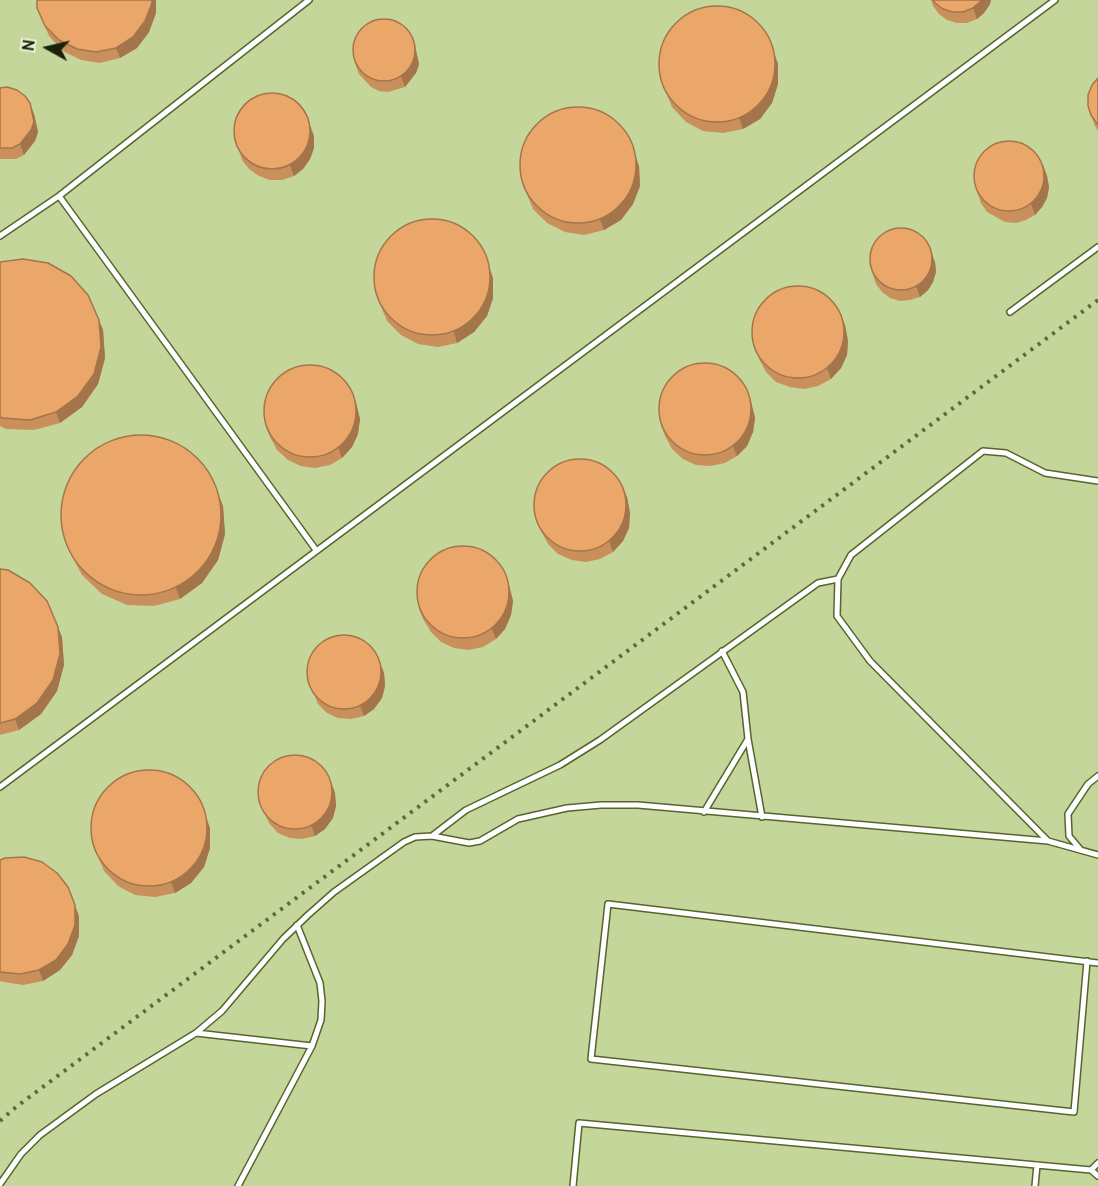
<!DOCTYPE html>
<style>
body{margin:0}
#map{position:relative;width:1098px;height:1186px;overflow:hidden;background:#c4d699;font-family:Overpass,sans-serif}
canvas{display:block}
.north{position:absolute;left:18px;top:18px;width:60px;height:60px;-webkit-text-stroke:4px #e9f2d4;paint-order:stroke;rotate:278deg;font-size:16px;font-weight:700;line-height:24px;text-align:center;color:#1b2109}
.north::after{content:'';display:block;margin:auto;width:21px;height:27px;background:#1b2109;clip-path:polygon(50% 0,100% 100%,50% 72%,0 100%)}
</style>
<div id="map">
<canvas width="1098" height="1186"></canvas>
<div class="north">N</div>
</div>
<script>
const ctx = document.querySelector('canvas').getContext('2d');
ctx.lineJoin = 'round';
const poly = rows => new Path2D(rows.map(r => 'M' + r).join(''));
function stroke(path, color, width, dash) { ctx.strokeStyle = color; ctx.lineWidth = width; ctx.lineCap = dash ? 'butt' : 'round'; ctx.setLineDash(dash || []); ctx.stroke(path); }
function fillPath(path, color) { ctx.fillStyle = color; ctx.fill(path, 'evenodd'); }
const lane = poly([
 [59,196,316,550],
 [0,236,59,196,309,0],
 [1010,312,1098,247],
 [1098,481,1045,473,1006,453,983,451,851,555,838,579,837,616,870,661,1048,841,1098,855],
 [722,651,743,692,748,739],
 [0,787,1055,0],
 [704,812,748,739,762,817],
 [432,836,466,810,560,765,600,740,818,583,838,579],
 [1080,849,1069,836,1068,814,1088,784,1098,776],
 [1087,961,1074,1112,591,1059,608,904,1098,963],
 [196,1033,312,1046],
 [1091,1170,1098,1163],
 [0,1184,21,1154,40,1135,96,1094,196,1033,222,1011,283,939,308,915,334,892,404,842,415,837,432,836,469,843,480,841,518,819,567,808,601,805,638,805,1048,841],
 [238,1186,312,1046,321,1020,322,1001,320,983,297,925],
 [573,1186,579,1123,1091,1170,1098,1176],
 [1035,1186,1037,1165]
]);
stroke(lane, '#56652d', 8);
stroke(lane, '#fff', 5);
stroke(poly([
 [0,1121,16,1107,1098,300]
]), '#5e6942', 4, [3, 6]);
fillPath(poly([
 [37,0,156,0,156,13,149,32,137,48,120,58,100,63,81,60,63,51,49,36,37,8],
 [931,0,991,0,990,4,984,13,977,19,967,23,957,23,947,20,939,14,933,6],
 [768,36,778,64,778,84,772,103,760,119,743,129,723,133,703,131,686,122,672,107,660,78],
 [415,46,419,64,416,73,405,87,388,92,379,91,371,87,359,74,355,63],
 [1098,78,1098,131,1095,126,1088,106],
 [0,88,34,114,38,132,35,141,24,155,16,159,0,159],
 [314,136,314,148,310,159,303,169,294,176,282,180,270,180,259,176,249,169,242,160,235,138],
 [1043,165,1047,176,1049,187,1047,198,1042,207,1035,215,1026,220,1016,223,1005,222,987,212,981,203,974,182],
 [639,166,640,186,633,204,621,220,604,230,584,235,565,232,547,223,533,209,521,180],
 [0,262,99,320,103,330,105,358,98,384,82,407,60,423,34,430,6,429,0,426],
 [935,262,936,272,933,282,928,290,920,297,910,300,900,301,890,298,882,292,876,284,869,263],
 [493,278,493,298,487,316,474,332,457,343,438,347,418,344,401,335,387,321,375,292],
 [845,325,848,341,847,355,841,368,831,379,818,386,804,389,790,387,776,382,766,372,759,359,755,348],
 [751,402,755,418,753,432,747,446,737,456,725,463,710,466,696,465,683,459,672,449,665,436,661,425],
 [356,403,360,419,358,434,352,447,342,458,330,465,315,468,301,466,288,460,277,450,270,437,266,427],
 [627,497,630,513,629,528,623,541,613,552,600,559,586,562,572,560,558,554,548,544,541,531,537,521],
 [223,506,225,534,218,560,202,583,180,599,154,606,127,605,102,594,82,575,69,551,65,540],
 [0,569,62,637,64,665,57,691,41,714,19,730,0,735],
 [509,585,513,601,511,615,505,629,496,639,483,647,469,650,454,648,441,642,431,632,423,619,419,609],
 [380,662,384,673,385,686,382,698,374,709,364,716,351,719,338,718,327,713,318,704,309,682],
 [331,782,335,793,336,806,333,818,325,829,315,836,302,839,290,838,278,833,269,823,260,802],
 [210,828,210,848,204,867,191,883,175,893,155,897,135,895,118,886,104,871,92,842],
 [0,860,79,916,79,936,72,955,60,970,43,981,23,985,4,982,0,981]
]), '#ca905b');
fillPath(poly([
 [152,0,156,0,156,13,149,32,137,48,120,58,116,48],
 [982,0,991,0,990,4,984,13,977,19,973,8],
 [411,35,415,46,419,64,416,73,405,87,401,76],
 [774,53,778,64,778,84,772,103,760,119,743,129,739,118],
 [30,103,34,114,38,132,35,141,24,155,20,144],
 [306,114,314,136,314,148,310,159,303,169,294,176,290,165],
 [629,137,639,166,640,186,633,204,621,220,604,230,600,220],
 [1043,165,1047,176,1049,187,1047,198,1042,207,1035,215,1031,204],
 [483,249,493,278,493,298,487,316,474,332,457,343,454,332],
 [931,251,935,262,936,272,933,282,928,290,920,297,916,286],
 [841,314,845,325,848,341,847,355,841,368,831,379,827,368],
 [99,320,103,330,105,358,98,384,82,407,60,423,56,412],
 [747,391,751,402,755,418,753,432,747,446,737,456,733,446],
 [352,393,356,403,360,419,358,434,352,447,342,458,338,447],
 [623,487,627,497,630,513,629,528,623,541,613,552,609,541],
 [219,496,223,506,225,534,218,560,202,583,180,599,176,588],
 [505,574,509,585,513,601,511,615,505,629,496,639,492,629],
 [58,627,62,637,64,665,57,691,41,714,19,730,15,719],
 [380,662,384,673,385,686,382,698,374,709,364,716,360,706],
 [331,782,335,793,336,806,333,818,325,829,315,836,311,825],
 [200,800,210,828,210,848,204,867,191,883,175,893,171,882],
 [68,887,79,916,79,936,72,955,60,970,43,981,39,970]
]), '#a4754a');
const building = poly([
 [37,0,152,0,152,3,145,21,133,37,116,48,96,52,77,49,59,40,45,26,37,8,37,0],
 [933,0,982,0,973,8,963,12,953,12,943,9,935,3,933,0],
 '659 64a58 58 0 1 1 116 0a58 58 0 1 1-116 0Z',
 '353 50a31 31 0 1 1 62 0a31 31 0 1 1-62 0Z',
 [1098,78,1098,125,1091,115,1088,106,1088,95,1092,85,1098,78],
 [7,87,17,90,25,96,30,103,34,122,31,130,20,144,12,148,0,148,0,88,7,87],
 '234 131a38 38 0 1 1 76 0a38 38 0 1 1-76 0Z',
 '520 165a58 58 0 1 1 116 0a58 58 0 1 1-116 0Z',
 '974 176a35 35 0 1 1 70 0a35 35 0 1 1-70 0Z',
 '374 277a58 58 0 1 1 116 0a58 58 0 1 1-116 0Z',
 '870 259a31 31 0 1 1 62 0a31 31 0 1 1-62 0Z',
 [23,259,48,263,71,276,88,295,99,320,101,347,94,374,78,396,56,412,30,420,3,418,0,417,0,262,23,259],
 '752 332a46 46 0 1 1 92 0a46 46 0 1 1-92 0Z',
 '659 409a46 46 0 1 1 92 0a46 46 0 1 1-92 0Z',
 '264 411a46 46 0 1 1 92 0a46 46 0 1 1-92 0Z',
 '61 515a80 80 0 1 1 160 0a80 80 0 1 1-160 0Z',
 '534 505a46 46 0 1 1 92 0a46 46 0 1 1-92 0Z',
 '417 592a46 46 0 1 1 92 0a46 46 0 1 1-92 0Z',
 [0,569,8,570,30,583,47,601,58,627,60,654,53,680,37,703,15,719,0,723,0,569],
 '307 672a37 37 0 1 1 74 0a37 37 0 1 1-74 0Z',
 '258 792a37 37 0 1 1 74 0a37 37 0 1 1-74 0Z',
 '91 828a58 58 0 1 1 116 0a58 58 0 1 1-116 0Z',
 [24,857,42,862,57,873,68,887,75,905,75,925,68,944,56,960,39,970,20,974,0,972,0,860,5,858,24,857]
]);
fillPath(building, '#eba76a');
stroke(building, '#a4754a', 1.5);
</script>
